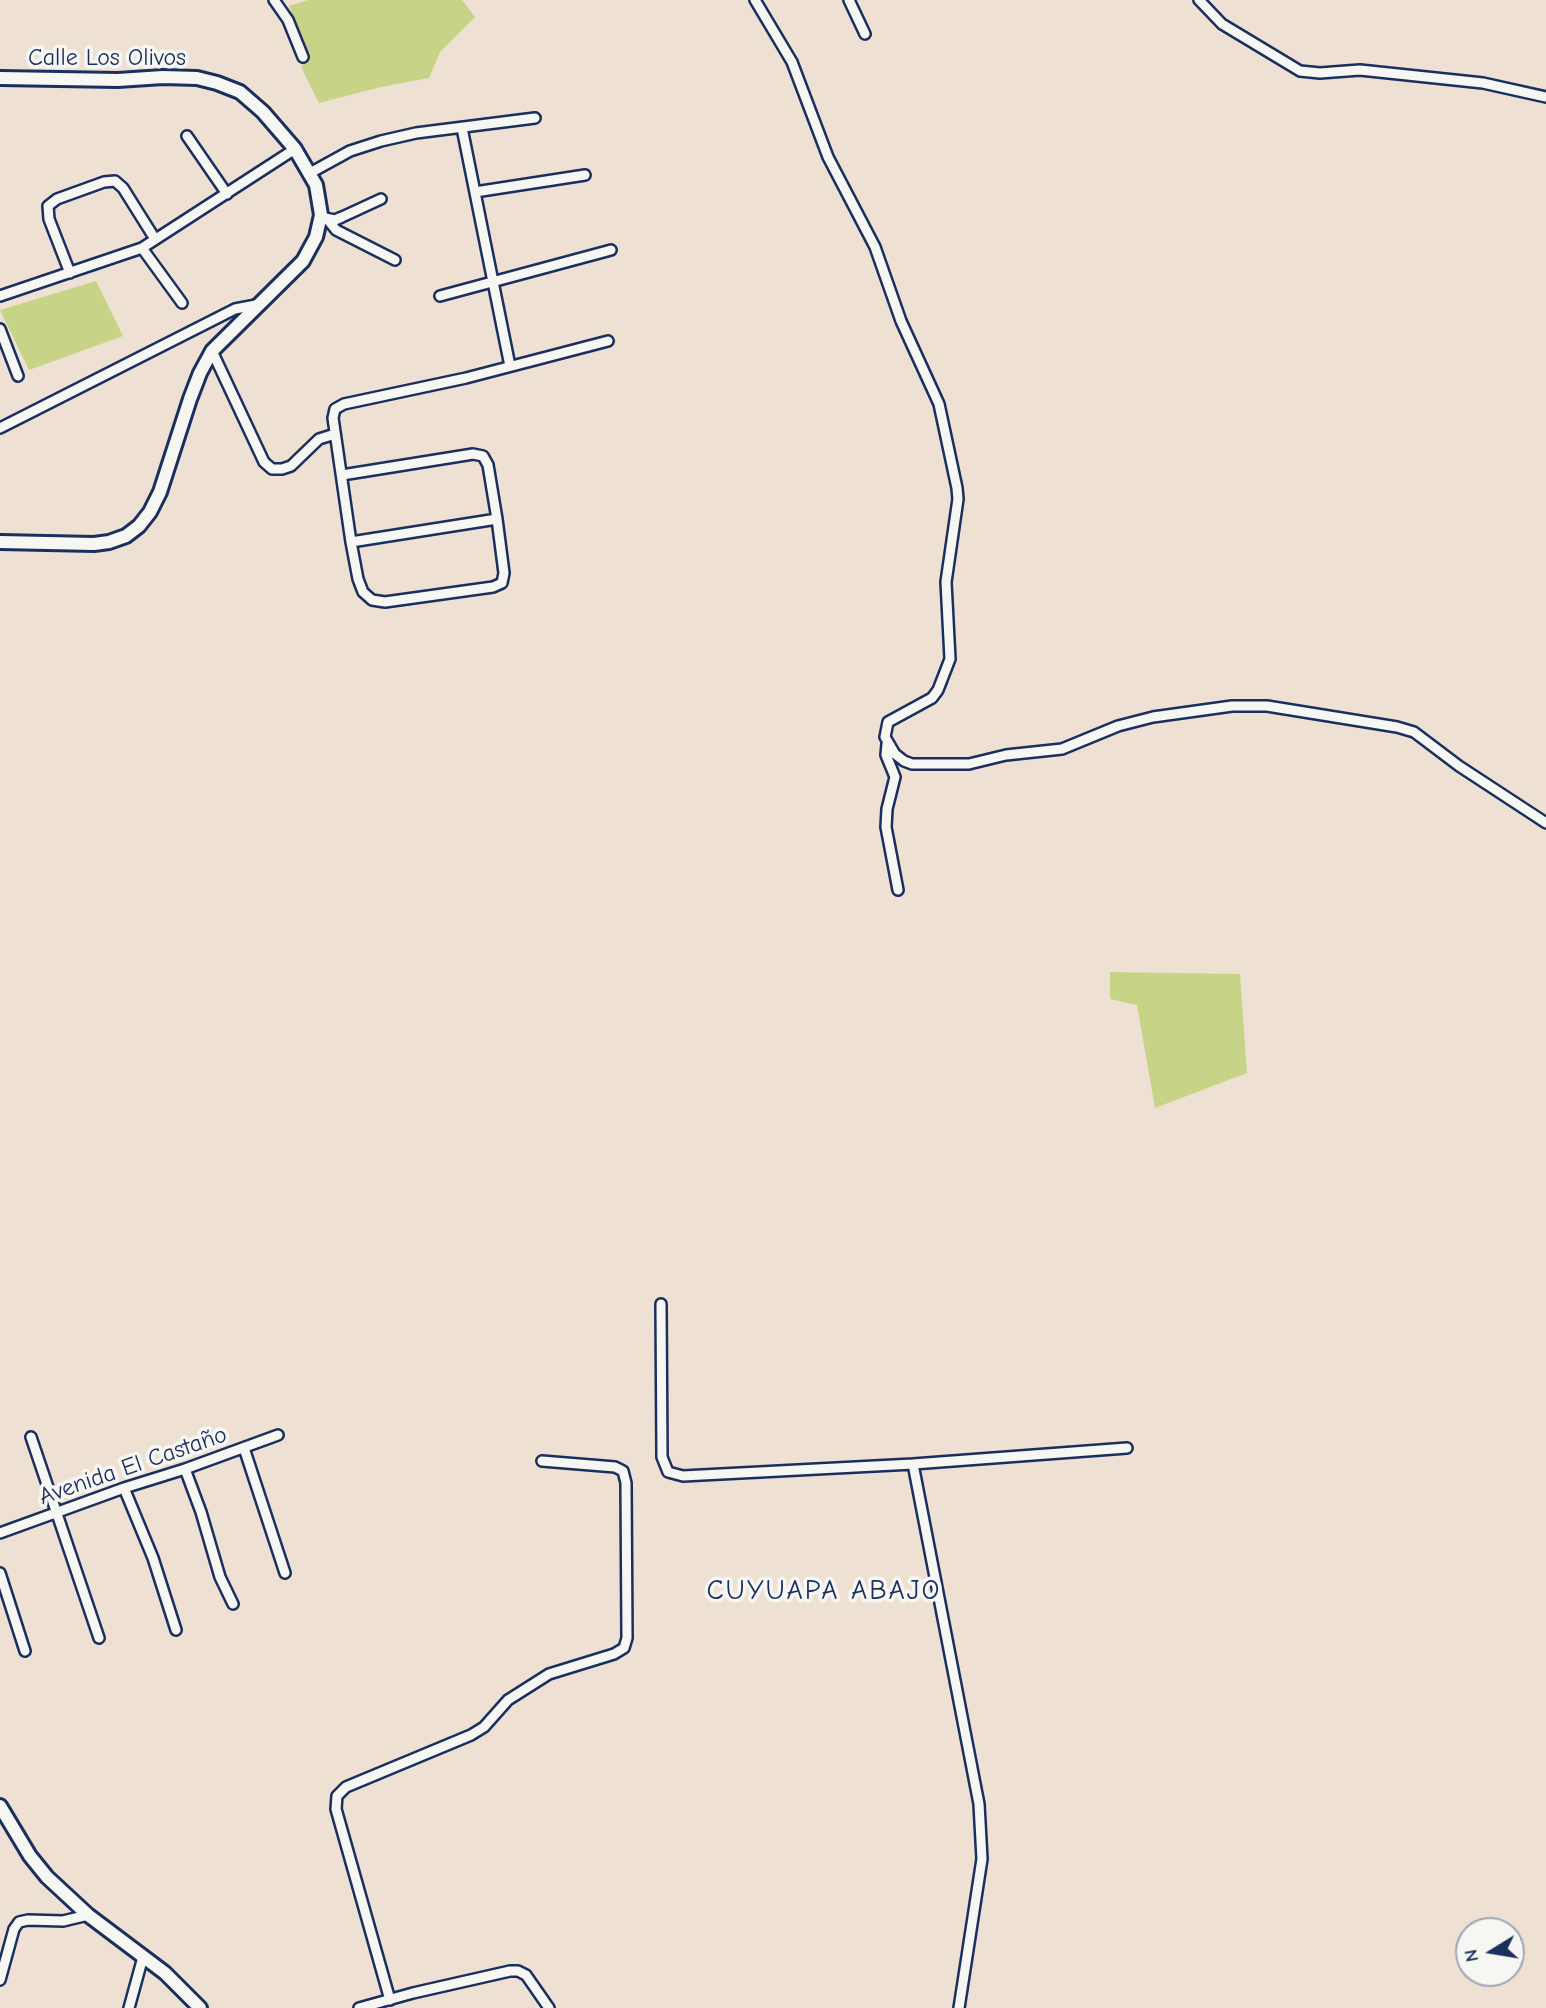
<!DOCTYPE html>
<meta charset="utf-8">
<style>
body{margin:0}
#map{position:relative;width:1546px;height:2008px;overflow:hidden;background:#eee1d3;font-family:"Comic Neue",sans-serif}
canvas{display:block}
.north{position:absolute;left:1455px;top:1917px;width:70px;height:70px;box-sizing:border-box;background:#f6f6f2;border:2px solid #9ea6b7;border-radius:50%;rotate:259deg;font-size:19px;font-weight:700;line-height:28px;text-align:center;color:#1b2f5e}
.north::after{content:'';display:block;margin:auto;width:24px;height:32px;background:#1b2f5e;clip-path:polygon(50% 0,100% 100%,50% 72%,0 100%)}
</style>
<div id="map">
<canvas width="1546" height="2008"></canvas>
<div class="north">N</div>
</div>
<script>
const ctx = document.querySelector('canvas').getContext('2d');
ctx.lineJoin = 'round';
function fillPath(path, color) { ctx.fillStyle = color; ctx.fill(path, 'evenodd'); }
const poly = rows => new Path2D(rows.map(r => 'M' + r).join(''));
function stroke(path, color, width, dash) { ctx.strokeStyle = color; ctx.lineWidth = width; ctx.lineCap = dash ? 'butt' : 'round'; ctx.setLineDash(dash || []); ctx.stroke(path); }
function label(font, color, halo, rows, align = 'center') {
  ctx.font = font + ' "Comic Neue",sans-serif'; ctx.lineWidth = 7; ctx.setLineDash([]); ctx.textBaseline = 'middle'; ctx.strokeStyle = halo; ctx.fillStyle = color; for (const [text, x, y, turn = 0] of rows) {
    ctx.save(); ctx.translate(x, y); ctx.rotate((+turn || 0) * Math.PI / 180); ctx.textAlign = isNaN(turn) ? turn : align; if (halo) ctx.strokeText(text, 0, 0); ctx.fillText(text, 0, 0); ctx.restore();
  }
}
fillPath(poly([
 [308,0,462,0,475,17,440,52,429,78,381,87,319,103,301,67,308,57,289,6],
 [96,281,123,336,29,370,0,310],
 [1110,972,1240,974,1247,1073,1155,1108,1137,1005,1110,999]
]), '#c7d488');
const street = poly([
 [274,0,288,20,303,57],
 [755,0,792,62,828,157,875,247,901,321,939,404,957,488,958,499,946,582,950,659,938,690,932,698,888,722,885,737,895,754,904,761,912,764,969,764,1006,755,1062,749,1118,726,1153,717,1232,706,1267,706,1397,727,1414,732,1459,766,1546,823],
 [849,0,865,34],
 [1199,0,1222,24,1300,71,1320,73,1360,70,1483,83,1546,97],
 [462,128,510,366],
 [187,136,227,194],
 [310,173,350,151,381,141,416,133,535,118],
 [475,192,585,175],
 [325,218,335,220,342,217,381,199],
 [328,220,336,230,395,260],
 [142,248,182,303],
 [70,273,49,219,48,206,57,199,104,182,115,181,123,188,155,239],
 [0,296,142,248,295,149],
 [440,296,611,250],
 [0,329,18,376],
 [212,351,264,462,272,469,282,469,291,466,319,439,335,434],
 [0,428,235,309,256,305],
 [342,475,473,454,483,456,488,465,497,519,504,573,502,583,493,587,385,602,372,600,363,592,358,579,351,542,333,418,335,409,344,404,466,378,608,341],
 [351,542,497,519],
 [887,744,886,755,895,777,887,809,886,827,898,890],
 [661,1304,662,1457,668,1472,683,1476,913,1464,1127,1448],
 [31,1437,99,1638],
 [244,1448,285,1573],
 [913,1464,979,1804,982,1859,959,2008],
 [185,1469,201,1512,220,1577,233,1604],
 [124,1488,153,1558,176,1630],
 [0,1533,124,1488,185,1469,278,1435],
 [0,1573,25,1651],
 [0,1980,14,1929,19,1922,28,1920,63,1921,88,1915],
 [390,2000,336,1809,337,1796,346,1787,471,1735,484,1727,508,1700,549,1674,614,1654,624,1648,627,1638,626,1483,623,1471,615,1467,542,1461],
 [129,2008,143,1957],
 [359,2008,413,1993,510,1971,518,1971,526,1975,549,2008]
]);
const secondary = poly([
 [0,78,118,80,163,77,197,78,217,83,240,92,263,112,295,149,316,185,321,215,316,237,303,261,212,351,200,373,190,399,160,492,150,512,139,526,126,536,109,542,94,544,0,542],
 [0,1806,30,1856,47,1877,88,1915,165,1973,200,2008]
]);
stroke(street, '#1b2f5e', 14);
stroke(secondary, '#1b2f5e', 18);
stroke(street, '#f6f6f2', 9);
stroke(secondary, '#f6f6f2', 12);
label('24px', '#1b2f5e', '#f6f6f2', [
 ["Calle Los Olivos",107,58],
 ["Avenida El Castaño",133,1466,-19]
]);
ctx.letterSpacing = '2px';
label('28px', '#1b2f5e', '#f6f6f2', [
 ["CUYUAPA ABAJO",824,1591]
]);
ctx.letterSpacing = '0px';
</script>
